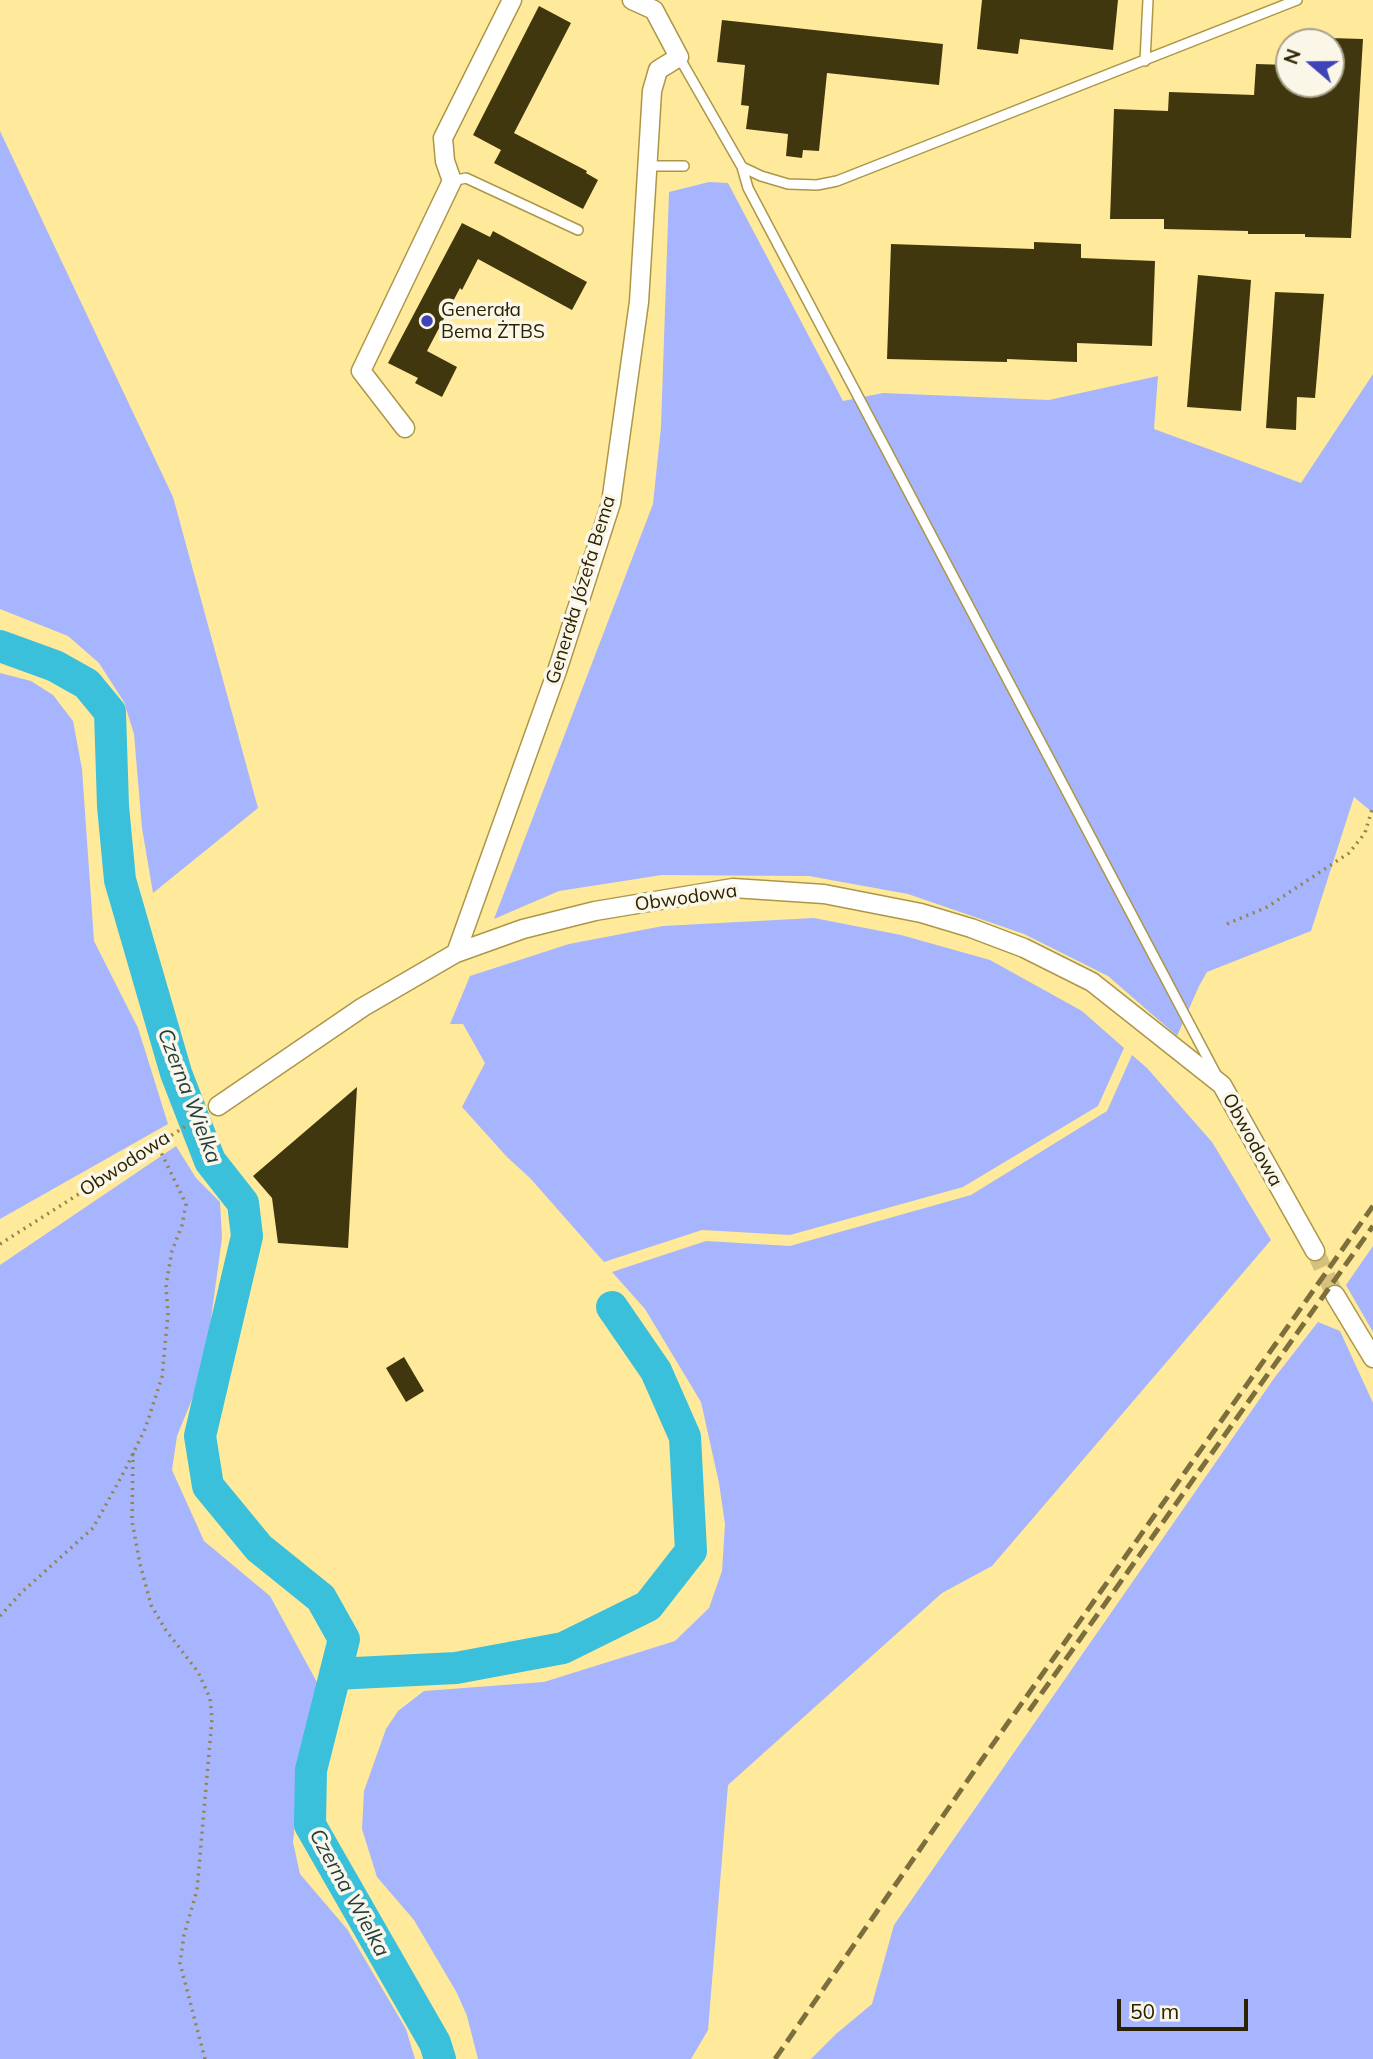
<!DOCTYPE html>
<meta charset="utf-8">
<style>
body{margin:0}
#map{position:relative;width:1373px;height:2059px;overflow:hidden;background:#ffe99a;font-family:Mulish,sans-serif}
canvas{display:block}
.north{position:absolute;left:1275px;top:28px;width:70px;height:70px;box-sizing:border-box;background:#fbf7e8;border:2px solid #a8a28c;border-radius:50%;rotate:290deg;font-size:19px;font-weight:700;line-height:28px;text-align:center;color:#2b2202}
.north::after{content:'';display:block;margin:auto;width:24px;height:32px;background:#3e44b8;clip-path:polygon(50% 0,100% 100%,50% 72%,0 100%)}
.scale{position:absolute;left:1117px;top:1999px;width:131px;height:32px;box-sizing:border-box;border:4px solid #2b2202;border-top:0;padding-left:9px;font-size:21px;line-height:24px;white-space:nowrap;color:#2b2202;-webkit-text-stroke:5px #fbf7e8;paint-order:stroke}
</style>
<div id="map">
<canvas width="1373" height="2059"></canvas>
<div class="north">N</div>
<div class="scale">50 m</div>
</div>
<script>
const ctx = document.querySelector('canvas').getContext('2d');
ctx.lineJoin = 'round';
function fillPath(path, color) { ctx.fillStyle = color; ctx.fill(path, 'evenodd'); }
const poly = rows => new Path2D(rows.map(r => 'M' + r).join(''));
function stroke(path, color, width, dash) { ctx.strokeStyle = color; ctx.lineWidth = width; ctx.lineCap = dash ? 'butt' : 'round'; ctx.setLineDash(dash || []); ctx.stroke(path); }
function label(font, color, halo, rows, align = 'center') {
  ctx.font = font + ' Mulish,sans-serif'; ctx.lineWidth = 7; ctx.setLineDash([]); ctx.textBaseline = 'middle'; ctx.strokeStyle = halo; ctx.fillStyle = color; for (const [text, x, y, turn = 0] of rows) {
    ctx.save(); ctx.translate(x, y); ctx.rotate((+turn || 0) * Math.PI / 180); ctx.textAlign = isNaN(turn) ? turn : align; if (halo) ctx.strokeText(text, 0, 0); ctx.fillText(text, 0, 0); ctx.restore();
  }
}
fillPath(poly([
 [0,131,173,497,258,808,153,893,142,828,134,734,124,702,99,663,68,636,0,609],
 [709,182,728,183,843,401,883,393,1049,400,1158,376,1154,429,1301,483,1373,374,1373,813,1354,797,1311,931,1207,972,1199,986,1177,1036,1108,976,1024,934,908,894,809,876,662,875,559,891,494,919,653,504,661,427,669,192],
 [0,673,31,681,53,695,73,721,82,769,94,941,138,1028,168,1124,0,1219],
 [814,918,901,935,990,960,1082,1011,1124,1048,1098,1106,963,1187,790,1235,702,1230,604,1262,530,1178,507,1157,462,1107,485,1063,463,1024,450,1024,470,976,569,944,663,926],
 [1132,1055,1147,1068,1212,1142,1271,1240,992,1566,942,1593,728,1785,708,2030,691,2059,478,2059,467,2016,457,1993,414,1920,377,1877,362,1829,364,1791,386,1729,398,1711,424,1691,544,1682,675,1641,709,1608,722,1571,725,1524,719,1483,701,1402,645,1309,612,1272,706,1241,790,1246,971,1195,1107,1111],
 [176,1146,196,1178,220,1202,222,1238,204,1370,177,1436,172,1470,204,1541,270,1596,319,1686,320,1750,297,1805,293,1842,300,1874,347,1929,406,2029,415,2059,0,2059,0,1265],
 [1373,1246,1373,1332,1346,1285],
 [1318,1322,1340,1331,1373,1403,1373,2059,811,2059,836,2034,872,2004,894,1925,1275,1377]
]), '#a6b5fd');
stroke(poly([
 [0,646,55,666,87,684,110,712,113,806,120,880,176,1073,210,1161,243,1203,247,1236,200,1436,208,1486,259,1548,321,1598,344,1639,311,1770,310,1825,435,2043,440,2059],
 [335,1674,456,1668,563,1648,648,1606,691,1551,685,1437,656,1371,612,1307]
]), '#3ac0db', 32);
fillPath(poly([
 [982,0,1118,0,1113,50,1020,39,1018,54,977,49],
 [539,6,571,23,514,133,587,171,586,173,598,180,583,209,494,163,501,150,473,135],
 [722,20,943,44,939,85,827,73,819,151,803,150,802,158,786,156,788,134,746,129,749,106,741,105,745,65,717,62],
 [1331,38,1363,39,1351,238,1305,237,1305,234,1248,234,1248,231,1164,229,1164,219,1110,219,1114,109,1168,111,1169,92,1254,95,1256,64,1289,65,1289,84,1331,84],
 [462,223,490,237,493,231,587,282,572,310,478,259,462,290,460,288,427,351,457,367,442,397,415,383,418,378,388,363],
 [1034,242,1081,244,1081,258,1155,261,1152,346,1077,343,1077,362,1007,359,1007,362,887,359,891,244,1034,249],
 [1198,275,1251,280,1241,411,1187,407],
 [1275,292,1324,294,1315,398,1297,397,1296,430,1266,428],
 [357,1087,348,1248,278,1243,272,1198,253,1176],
 [404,1357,424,1391,406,1402,386,1368]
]), '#41370e');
stroke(poly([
 [1315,1251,1335,1295]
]), '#d5c17c', 18, [18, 9]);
const service = poly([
 [679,57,742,167,748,188,1217,1076],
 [1145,61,1148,0],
 [647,166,684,166],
 [742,167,761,176,788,184,817,185,837,181,1297,0],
 [452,181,466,178,578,230]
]);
const minor = poly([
 [632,0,654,10],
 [405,428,361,371,452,181,445,161,443,138,512,0],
 [456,953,557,671,611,503,639,302,652,91,658,70,679,57,654,10],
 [218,1106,363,1007,456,953,523,929,595,911,733,888,824,894,921,913,971,928,1024,948,1092,982,1222,1085,1315,1251],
 [1335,1295,1373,1358]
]);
stroke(service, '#ac9749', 12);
stroke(minor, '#ac9749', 21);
stroke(poly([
 [1227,924,1267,907,1349,853,1365,833,1373,806],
 [0,1244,205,1114],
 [133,1453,132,1521,140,1564,151,1605,165,1629,198,1672,210,1698,212,1719,197,1890,184,1935,180,1963,205,2059],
 [0,1616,21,1593,93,1528,124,1472,145,1429,162,1377,168,1314,166,1285,172,1251,182,1225,186,1204,157,1144]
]), '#93844d', 3.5, [2, 5]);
stroke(service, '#fff', 9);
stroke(minor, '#fff', 18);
stroke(poly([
 [1029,1711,1373,1226],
 [775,2059,981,1761,1373,1206]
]), '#7d6f3d', 5, [14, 7]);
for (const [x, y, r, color] of [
 [427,321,7,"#3e44b8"]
]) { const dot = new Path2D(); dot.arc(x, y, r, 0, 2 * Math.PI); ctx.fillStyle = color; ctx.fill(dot); stroke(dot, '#fbf7e8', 2.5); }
label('19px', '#2b2202', '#fbf7e8', [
 ["Generała",441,310],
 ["Bema ŻTBS",441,332]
], 'left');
label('19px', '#2b2202', '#fbf7e8', [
 ["Generała Józefa Bema",581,590,-73],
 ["Obwodowa",686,898,-8],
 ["Obwodowa",1252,1140,61],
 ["Obwodowa",125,1164,-33]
]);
label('italic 21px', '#213d43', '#fbf7e8', [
 ["Czerna Wielka",189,1096,69],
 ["Czerna Wielka",349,1893,61]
]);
</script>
